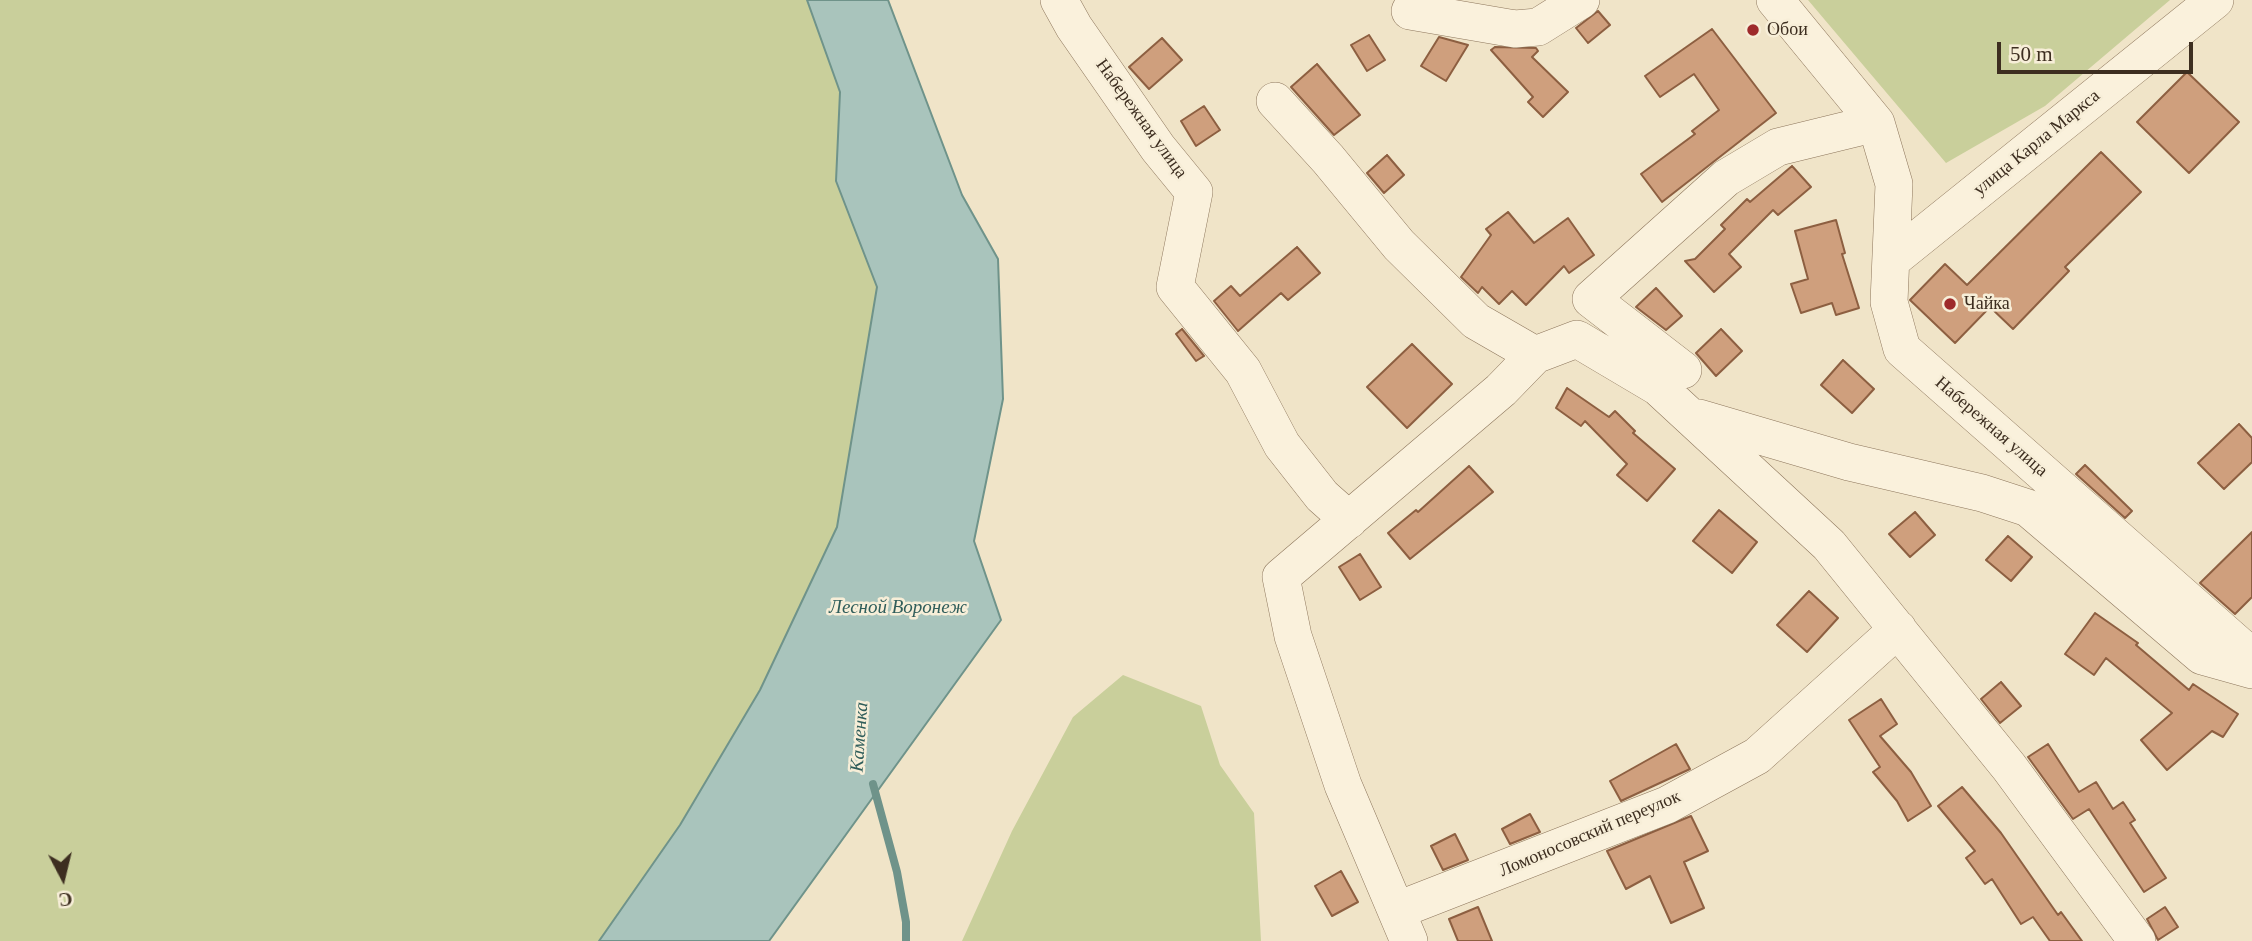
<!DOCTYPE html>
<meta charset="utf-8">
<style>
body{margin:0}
#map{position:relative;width:2252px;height:941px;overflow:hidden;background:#f0e4c8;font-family:"Times New Roman",serif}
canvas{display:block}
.north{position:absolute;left:28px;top:843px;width:70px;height:70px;-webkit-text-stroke:5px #f7eed8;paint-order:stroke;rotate:173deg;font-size:19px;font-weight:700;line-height:28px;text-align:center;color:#3d2e20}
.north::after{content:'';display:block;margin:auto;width:24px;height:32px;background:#3d2e20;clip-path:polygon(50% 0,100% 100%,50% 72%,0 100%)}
.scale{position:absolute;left:1997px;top:42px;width:196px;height:32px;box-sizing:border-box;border:4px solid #3d2e20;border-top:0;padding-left:9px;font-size:21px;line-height:24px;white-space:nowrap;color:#3d2e20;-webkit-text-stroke:5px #f7eed8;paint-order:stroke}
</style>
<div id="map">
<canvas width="2252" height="941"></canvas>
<div class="north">С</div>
<div class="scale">50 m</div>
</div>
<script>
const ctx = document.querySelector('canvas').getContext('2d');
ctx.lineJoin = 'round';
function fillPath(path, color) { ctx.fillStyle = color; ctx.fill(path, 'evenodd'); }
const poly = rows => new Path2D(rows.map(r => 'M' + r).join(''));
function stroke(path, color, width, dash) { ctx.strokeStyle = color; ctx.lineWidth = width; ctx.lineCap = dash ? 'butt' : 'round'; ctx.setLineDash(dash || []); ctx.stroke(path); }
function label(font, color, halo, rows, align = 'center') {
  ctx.font = font + ' "Times New Roman",serif'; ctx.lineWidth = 5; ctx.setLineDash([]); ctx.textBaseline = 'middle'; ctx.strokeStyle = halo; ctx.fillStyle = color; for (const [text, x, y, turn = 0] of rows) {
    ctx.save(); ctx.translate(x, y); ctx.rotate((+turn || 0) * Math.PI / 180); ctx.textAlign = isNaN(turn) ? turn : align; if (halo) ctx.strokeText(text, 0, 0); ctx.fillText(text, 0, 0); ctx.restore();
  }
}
fillPath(poly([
 [0,0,807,0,840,92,837,181,877,287,837,527,760,690,680,825,599,941,0,941],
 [1808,0,2170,0,2045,106,1946,163],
 [1123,675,1201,706,1220,765,1254,813,1261,941,962,941,1012,831,1073,717]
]), '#c9cf9b');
const water = poly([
 [807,0,888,0,962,195,998,259,1003,399,974,541,1001,620,769,941,599,941,680,825,760,690,837,527,877,287,836,181,840,92,807,0]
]);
fillPath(water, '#a9c4bc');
stroke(water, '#6f938a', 2);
stroke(poly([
 [873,784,897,872,906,922,906,941]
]), '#6f938a', 8);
const building = poly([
 [1598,11,1610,25,1588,43,1576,28,1598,11],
 [1712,29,1776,113,1662,202,1641,174,1695,134,1692,131,1719,110,1694,74,1660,97,1645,76,1712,29],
 [1369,35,1385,60,1367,71,1351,45,1369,35],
 [1439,37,1468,45,1446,81,1421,66,1439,37],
 [1162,38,1182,60,1149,89,1129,67,1162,38],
 [1495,47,1536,48,1538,51,1532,57,1568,92,1543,117,1528,102,1533,97,1491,50,1495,47],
 [1317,64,1360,115,1334,135,1291,87,1317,64],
 [2187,72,2239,122,2189,173,2137,122,2187,72],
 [1204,106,1220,130,1196,146,1181,121,1204,106],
 [2101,152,2141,192,2065,267,2069,271,2013,329,1990,307,1955,343,1910,300,1945,264,1967,285,2101,152],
 [1387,155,1404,175,1384,193,1367,173,1387,155],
 [1792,166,1811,187,1778,215,1773,210,1729,254,1741,267,1714,292,1685,261,1695,259,1725,229,1721,225,1747,199,1750,202,1792,166],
 [1508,212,1534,243,1568,218,1594,255,1569,273,1564,266,1526,305,1512,291,1499,304,1482,287,1478,293,1461,277,1491,235,1486,229,1508,212],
 [1836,220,1845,253,1842,254,1859,308,1836,315,1832,303,1801,313,1791,284,1808,279,1795,231,1836,220],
 [1297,247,1320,273,1288,300,1281,293,1238,331,1214,301,1231,286,1240,296,1297,247],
 [1656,288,1682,316,1666,330,1636,307,1656,288],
 [1182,329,1204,356,1196,361,1176,334,1182,329],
 [1721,329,1742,351,1716,376,1696,353,1721,329],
 [1412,344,1452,384,1407,428,1367,387,1412,344],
 [1843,360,1874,389,1852,413,1821,385,1843,360],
 [1567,388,1609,417,1615,411,1635,431,1633,433,1675,469,1647,501,1617,475,1627,464,1585,421,1581,426,1556,408,1567,388],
 [2239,424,2252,438,2252,462,2224,489,2198,463,2239,424],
 [2085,465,2132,511,2125,518,2076,474,2085,465],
 [1469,466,1493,492,1410,559,1388,533,1416,510,1418,512,1469,466],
 [1719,510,1757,542,1732,573,1693,541,1719,510],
 [1915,512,1935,535,1910,557,1889,534,1915,512],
 [2252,532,2252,597,2235,614,2200,583,2252,532],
 [2008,536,2032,557,2011,581,1986,560,2008,536],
 [1360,554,1381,587,1360,600,1339,567,1360,554],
 [1809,591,1838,618,1807,652,1777,625,1809,591],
 [2095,613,2138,643,2136,645,2189,690,2193,684,2238,714,2223,737,2212,731,2167,770,2141,740,2172,713,2106,658,2094,675,2065,654,2095,613],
 [2001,682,2021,706,2000,723,1981,699,2001,682],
 [1881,699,1897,724,1880,736,1911,772,1931,806,1908,821,1897,801,1873,772,1880,767,1849,720,1881,699],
 [1676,744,1690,769,1621,801,1610,781,1676,744],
 [2048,744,2079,792,2096,782,2113,809,2123,802,2135,820,2130,823,2166,878,2144,892,2089,809,2073,819,2028,757,2048,744],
 [1962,787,2001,833,2058,915,2061,912,2082,941,2050,941,2033,917,2021,924,1992,879,1985,884,1966,858,1975,851,1938,806,1962,787],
 [1530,814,1540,832,1510,844,1502,829,1530,814],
 [1691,816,1708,851,1684,862,1704,908,1671,923,1650,876,1626,889,1607,851,1691,816],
 [1455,834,1468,860,1443,870,1431,846,1455,834],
 [1341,871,1358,902,1332,916,1315,886,1341,871],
 [1478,907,1492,941,1458,941,1449,919,1478,907],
 [2165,907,2178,927,2158,940,2147,919,2165,907]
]);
fillPath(building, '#cf9f7d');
stroke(building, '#8d5f41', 2);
const minor = poly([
 [1059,0,1074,27,1158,148,1194,192,1175,287,1243,371,1282,445,1322,496,1349,520],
 [1775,0,1876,123,1894,184,1889,302,1902,349,2252,657],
 [1410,11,1515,29,1538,27,1581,0],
 [1275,101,1328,159,1399,245,1476,321,1535,355],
 [1893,259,2215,0],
 [1683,370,1591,299,1726,178,1778,147,1876,123],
 [1699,418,1849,462,1982,493,2028,508,2202,656,2252,670],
 [1398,910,1667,805,1757,756,1898,629],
 [1409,941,1343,785,1293,636,1281,577,1501,390,1535,355,1577,339,1658,387,1829,545,2009,767,2137,941]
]);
stroke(minor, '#8d765c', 38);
stroke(minor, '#faf1dc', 37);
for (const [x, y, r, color] of [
 [1753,30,7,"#9e2a2b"],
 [1950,304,7,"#9e2a2b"]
]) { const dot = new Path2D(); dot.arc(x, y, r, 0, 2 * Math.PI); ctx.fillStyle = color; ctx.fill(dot); stroke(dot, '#f7eed8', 2.5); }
label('18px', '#3d2e20', '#f7eed8', [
 ["Обои",1767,30],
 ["Чайка",1964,304]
], 'left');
label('18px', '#3d2e20', '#f7eed8', [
 ["Набережная улица",1141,119,54],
 ["улица Карла Маркса",2037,143,-39],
 ["Набережная улица",1991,427,41],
 ["Ломоносовский переулок",1590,834,-23]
]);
label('italic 19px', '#2f5d5a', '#f7eed8', [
 ["Лесной Воронеж",898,608],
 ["Каменка",860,737,-86]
]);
</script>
